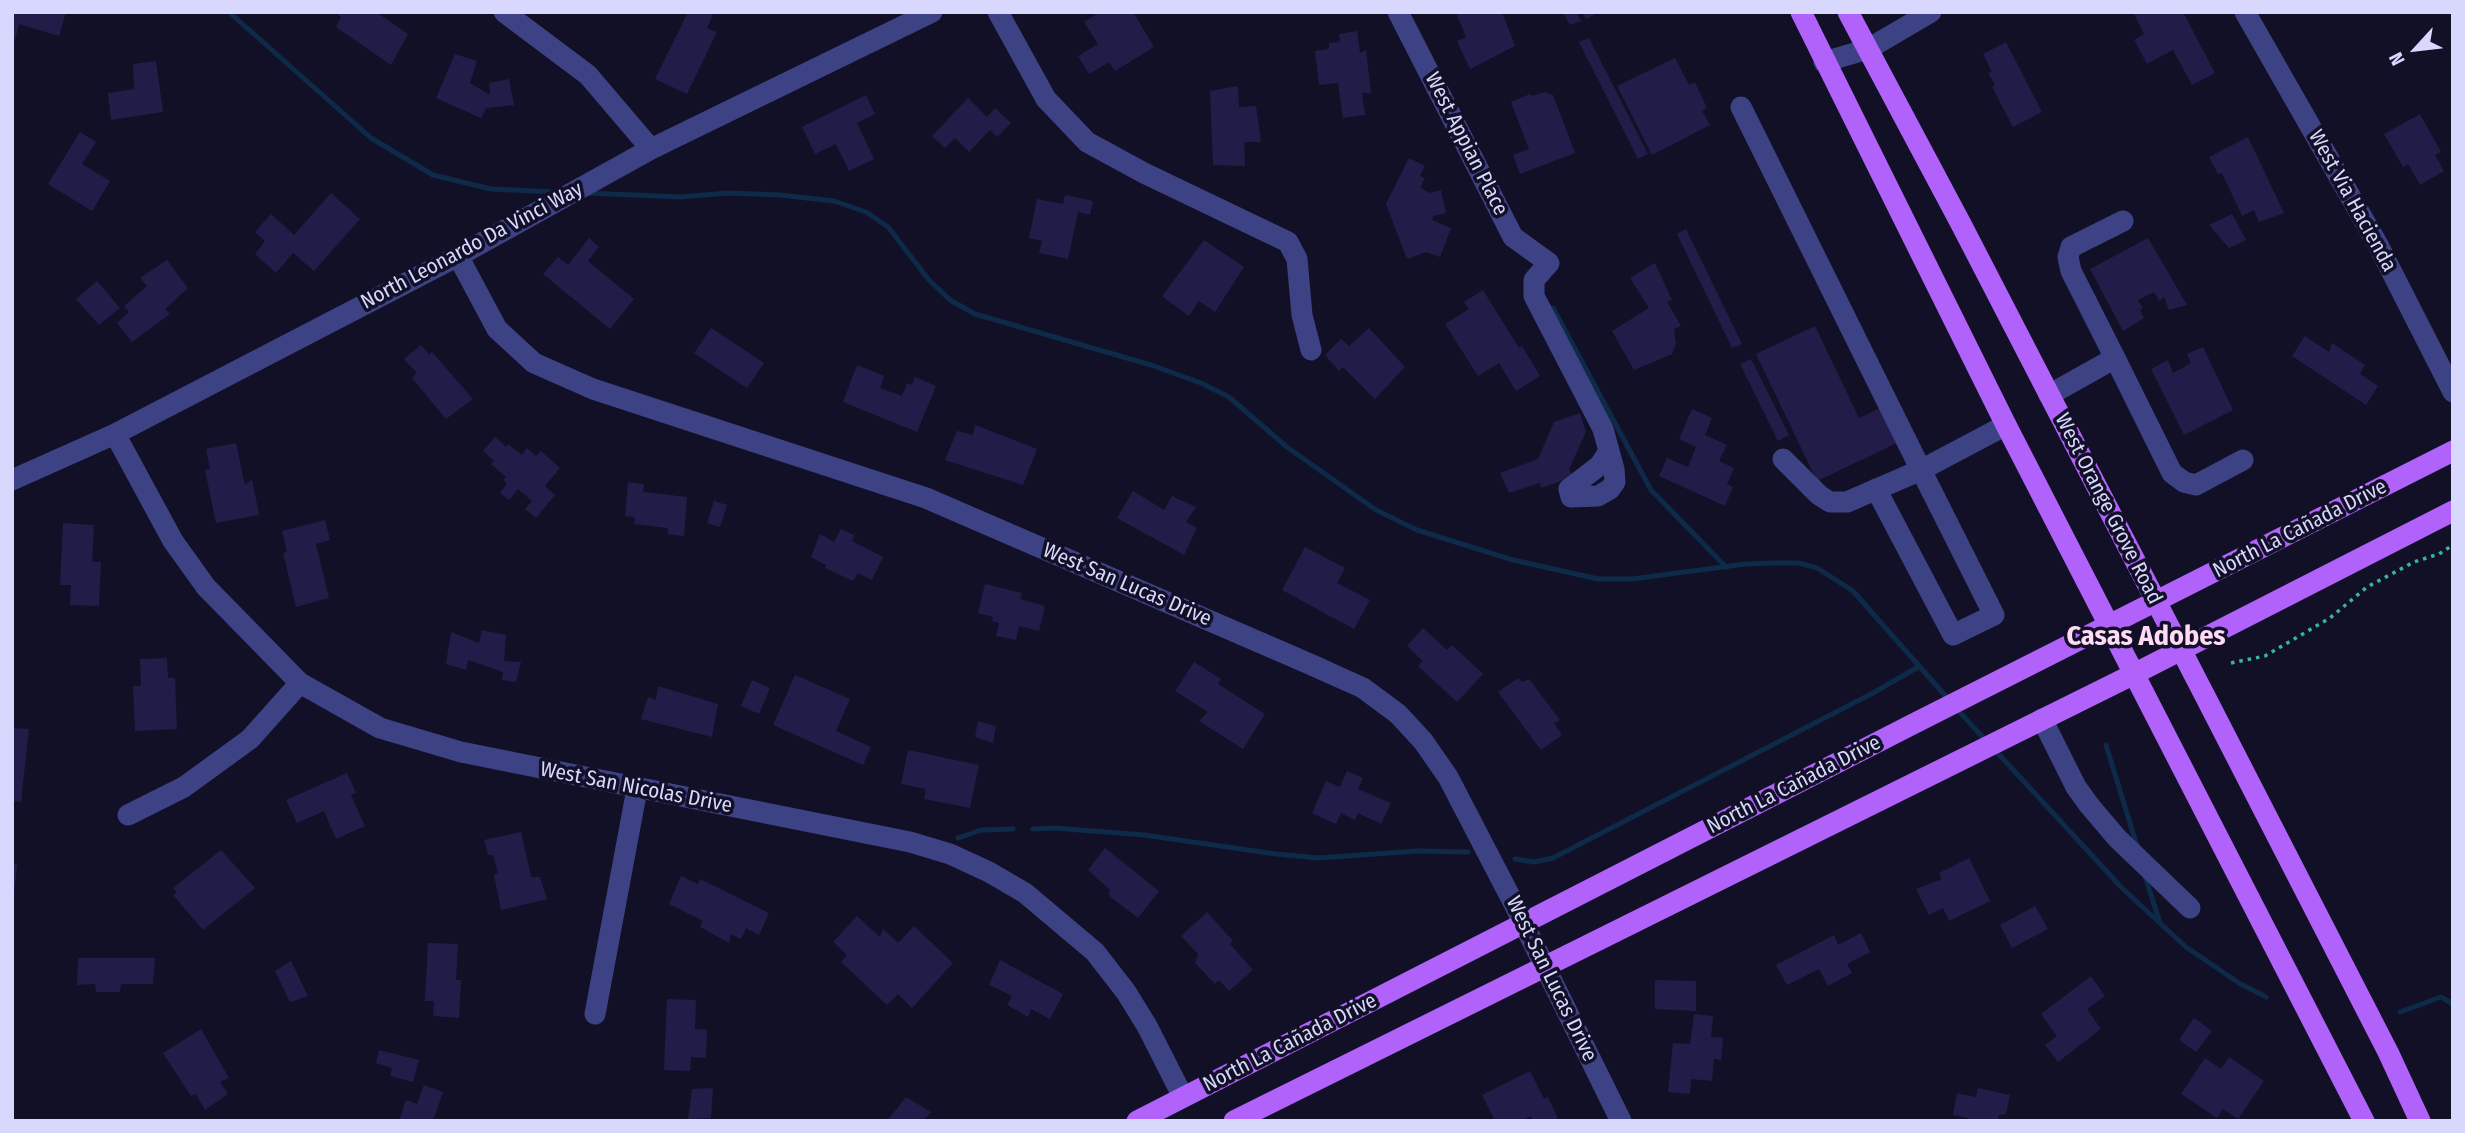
<!DOCTYPE html>
<meta charset="utf-8">
<style>
body{margin:0}
#map{position:relative;width:2465px;height:1133px;overflow:hidden;background:#121027;font-family:"Fira Sans Condensed",sans-serif}
canvas{display:block}
.frame{position:absolute;inset:0;border:14px solid #d8d8fe;pointer-events:none}
.north{position:absolute;left:2381px;top:14px;width:70px;height:70px;-webkit-text-stroke:5px #121027;paint-order:stroke;rotate:243deg;font-size:19px;font-weight:700;line-height:28px;text-align:center;color:#d8d8fe}
.north::after{content:'';display:block;margin:auto;width:24px;height:32px;background:#d8d8fe;clip-path:polygon(50% 0,100% 100%,50% 72%,0 100%)}
</style>
<div id="map">
<canvas width="2465" height="1133"></canvas>
<div class="frame"></div>
<div class="north">N</div>
</div>
<script>
const ctx = document.querySelector('canvas').getContext('2d');
ctx.lineJoin = 'round';
const poly = rows => new Path2D(rows.map(r => 'M' + r).join(''));
function stroke(path, color, width, dash) { ctx.strokeStyle = color; ctx.lineWidth = width; ctx.lineCap = dash ? 'butt' : 'round'; ctx.setLineDash(dash || []); ctx.stroke(path); }
function fillPath(path, color) { ctx.fillStyle = color; ctx.fill(path, 'evenodd'); }
function label(font, color, halo, rows, align = 'center') {
  ctx.font = font + ' "Fira Sans Condensed",sans-serif'; ctx.lineWidth = 7; ctx.setLineDash([]); ctx.textBaseline = 'middle'; ctx.strokeStyle = halo; ctx.fillStyle = color; for (const [text, x, y, turn = 0] of rows) {
    ctx.save(); ctx.translate(x, y); ctx.rotate((+turn || 0) * Math.PI / 180); ctx.textAlign = isNaN(turn) ? turn : align; if (halo) ctx.strokeText(text, 0, 0); ctx.fillText(text, 0, 0); ctx.restore();
  }
}
stroke(poly([
 [229,12,371,138,433,175,491,189,558,192],
 [586,193,681,197,727,193,780,195,834,201,866,212,888,227,929,280,950,300,975,314,1151,365,1201,383,1229,397,1287,447,1376,510,1417,530,1513,560,1598,579,1632,579,1745,564,1775,563,1799,563,1817,568,1853,591,1949,700],
 [1553,308,1651,490,1726,567],
 [1956,708,1987,742],
 [2106,745,2137,846],
 [1994,749,2122,888,2186,947,2239,983,2266,997],
 [1033,829,1054,828,1144,835,1276,854,1318,858,1418,851,1468,852],
 [958,838,981,830,1013,829],
 [1515,859,1534,862,1553,858,1873,693,1918,667],
 [2145,876,2159,920],
 [2400,1012,2441,997,2453,1004]
]), '#0e2a49', 5);
fillPath(poly([
 [12,12,66,12,59,36,19,24,15,40,12,39],
 [336,12,376,12,408,34,391,65,336,27,341,17],
 [688,12,714,12,707,28,717,32,687,94,655,79],
 [1100,12,1133,12,1154,47,1115,71,1109,62,1089,74,1078,56,1098,44,1084,22],
 [1456,12,1502,12,1515,46,1470,69,1457,41,1466,37],
 [1563,12,1576,12,1581,21,1570,25],
 [1583,12,1599,12,1586,19],
 [2133,12,2183,12,2215,73,2192,85,2173,50,2147,64,2134,40,2144,34],
 [1357,31,1360,53,1366,50,1371,93,1362,93,1365,115,1343,118,1338,83,1319,85,1315,51,1329,49,1329,43,1340,42,1339,34],
 [1589,38,1648,154,1638,159,1579,42],
 [2006,42,2042,112,2013,127,1992,87,1995,85,1988,73,1992,72,1983,54],
 [455,54,477,61,470,83,490,95,489,83,509,79,514,105,486,108,481,118,436,98],
 [1675,58,1689,85,1695,82,1707,108,1702,111,1710,125,1652,155,1617,86],
 [156,61,163,112,111,120,108,93,134,89,133,64],
 [1238,86,1239,107,1256,106,1261,142,1244,142,1245,166,1213,165,1210,91],
 [1545,92,1553,95,1575,153,1520,174,1513,155,1529,149,1511,102,1530,94,1532,96],
 [866,95,875,114,857,123,874,159,849,171,836,144,815,154,802,127],
 [968,98,987,117,995,108,1011,123,997,137,990,130,969,152,955,138,945,148,932,136],
 [2420,114,2441,152,2435,155,2444,171,2420,185,2408,164,2403,167,2384,134],
 [80,132,96,142,82,164,110,181,92,211,48,184],
 [2248,137,2284,213,2259,222,2254,210,2242,216,2222,173,2218,174,2209,157],
 [1409,158,1425,166,1420,176,1425,178,1420,187,1429,193,1441,190,1446,213,1433,216,1432,220,1451,228,1440,257,1426,252,1407,259,1386,204],
 [331,193,360,219,314,271,293,253,276,273,255,254,265,241,255,232,271,214,294,235],
 [1065,195,1093,201,1090,215,1078,212,1068,259,1039,253,1042,241,1029,238,1037,199,1063,204],
 [2232,214,2246,240,2229,248,2209,225],
 [1686,229,1742,344,1732,348,1677,234],
 [589,238,599,247,588,261,634,299,610,329,543,274,558,257,568,265],
 [2148,238,2187,305,2169,310,2164,297,2159,301,2154,292,2138,300,2143,308,2140,310,2144,318,2123,331,2090,269],
 [1204,240,1244,267,1215,312,1199,301,1189,316,1162,296],
 [167,260,188,288,165,309,170,314,132,342,117,323,129,312,124,306,147,286,140,278],
 [1655,263,1672,300,1667,302,1681,326,1674,329,1676,344,1672,354,1634,370,1612,331,1649,308,1630,278],
 [97,281,120,308,99,325,76,299],
 [1483,290,1519,348,1522,346,1540,376,1516,391,1499,363,1478,376,1445,324,1469,309,1464,302],
 [1815,326,1859,418,1880,408,1897,443,1817,481,1756,354],
 [711,328,764,363,747,388,694,353],
 [1369,328,1405,367,1375,399,1343,367,1339,371,1325,355,1341,339,1349,346],
 [2305,336,2329,352,2332,343,2365,365,2360,374,2378,386,2366,405,2292,356],
 [421,345,429,354,432,352,473,399,446,419,412,378,417,373,404,359],
 [2203,347,2233,410,2184,435,2151,369,2168,360,2173,373,2191,363,2187,354],
 [1751,359,1789,435,1778,441,1740,364],
 [857,365,884,376,880,388,902,396,907,383,912,385,915,377,936,386,917,432,843,402],
 [1692,409,1712,418,1705,435,1727,445,1719,461,1734,468,1727,484,1733,487,1725,506,1659,476,1667,458,1688,467,1696,447,1679,439],
 [1580,413,1586,432,1569,469,1573,477,1541,488,1540,483,1509,493,1500,473,1538,459,1554,422],
 [975,425,1037,449,1023,485,945,460,957,431,973,435],
 [495,437,506,447,508,444,522,455,527,448,536,456,541,451,560,468,545,486,555,495,536,518,525,509,532,501,518,489,509,500,500,493,507,484,503,480,506,477,491,464,494,461,483,451],
 [236,443,245,485,252,479,259,515,216,523,205,470,210,469,206,449],
 [628,482,644,484,643,492,687,497,684,536,668,534,668,528,634,524,635,517,625,516],
 [1133,491,1164,510,1172,496,1196,507,1186,522,1197,528,1184,555,1117,518],
 [714,501,727,505,720,527,707,523],
 [325,520,330,540,316,544,329,598,296,607,283,553,287,552,282,531],
 [63,523,94,525,92,562,101,562,99,606,70,605,71,585,60,585],
 [841,529,854,535,852,541,883,557,872,580,858,573,853,581,825,568,826,565,811,557,820,534,834,542],
 [1305,547,1345,568,1337,583,1370,600,1354,629,1282,590],
 [985,584,1022,593,1020,599,1045,606,1039,631,1019,626,1016,640,996,636,999,623,992,621,993,617,978,613],
 [1423,628,1447,650,1452,645,1483,674,1457,702,1418,666,1423,661,1407,646],
 [482,630,506,635,504,661,521,662,516,682,502,680,503,672,468,660,466,670,446,664,451,632,479,643],
 [167,658,168,678,175,678,177,729,135,731,133,686,141,686,140,659],
 [1194,662,1221,679,1218,684,1265,714,1243,749,1199,721,1208,712,1175,691],
 [795,675,850,699,836,731,871,747,863,765,773,725],
 [1518,678,1522,682,1529,679,1560,720,1554,723,1562,735,1541,750,1498,692],
 [752,680,770,688,759,714,741,706],
 [658,686,718,704,712,737,641,719,648,697,656,700],
 [978,721,996,726,993,743,975,737],
 [12,728,29,729,21,802,12,801],
 [908,750,979,765,970,808,924,799,926,789,901,784],
 [1347,771,1363,778,1358,789,1391,803,1381,824,1358,813,1355,820,1341,813,1336,824,1312,813,1326,781,1340,787],
 [347,773,356,793,351,795,365,826,336,839,324,811,297,823,286,800],
 [521,832,531,877,540,877,547,899,501,910,494,875,498,873,493,855,488,855,484,840],
 [1105,848,1159,891,1138,918,1108,895,1110,890,1088,870],
 [221,850,255,888,203,930,173,895,177,892,173,888],
 [1969,858,1990,901,1949,921,1943,908,1929,915,1916,889,1942,879,1939,873],
 [12,864,17,864,14,897,12,897],
 [681,876,698,884,700,879,769,913,759,935,746,928,741,939,731,934,729,943,700,927,703,921,669,904],
 [2035,906,2048,929,2012,948,2000,925],
 [1207,912,1233,941,1230,944,1253,970,1229,991,1219,980,1215,984,1195,963,1198,954,1181,936],
 [857,916,880,937,883,929,898,943,914,926,953,963,912,1008,898,994,887,1005,841,962,847,955,833,942],
 [1861,933,1870,952,1847,964,1852,973,1828,986,1819,969,1787,985,1776,965,1834,935,1838,945],
 [428,943,458,944,456,980,461,980,459,1018,433,1016,434,1001,425,1001],
 [78,958,155,958,153,984,121,984,120,992,96,992,95,984,77,985],
 [1000,960,1063,994,1050,1019,1031,1009,1028,1017,1007,1005,1012,996,989,985],
 [291,961,308,996,290,1002,275,971],
 [2091,976,2105,996,2087,1009,2101,1029,2058,1062,2045,1045,2057,1036,2041,1014],
 [1655,980,1696,981,1696,1011,1655,1009],
 [667,999,696,1000,695,1029,707,1030,706,1058,691,1057,690,1071,664,1070],
 [1694,1014,1713,1016,1711,1037,1723,1038,1721,1060,1714,1059,1712,1081,1691,1079,1690,1094,1668,1092,1673,1043,1690,1044],
 [2194,1018,2212,1031,2196,1052,2179,1040],
 [201,1029,229,1078,220,1082,228,1094,205,1110,196,1094,191,1096,163,1053],
 [379,1050,419,1060,413,1082,390,1076,392,1068,376,1063],
 [2229,1057,2264,1081,2238,1119,2223,1109,2217,1118,2181,1094,2205,1058,2221,1069],
 [1530,1071,1544,1099,1548,1097,1559,1121,1533,1121,1531,1116,1521,1121,1495,1121,1482,1095],
 [424,1085,443,1092,433,1121,399,1121,406,1100,417,1104],
 [713,1088,711,1118,688,1119,692,1089],
 [1978,1088,2010,1095,2006,1114,1999,1115,1998,1121,1968,1121,1968,1118,1953,1115,1957,1093,1976,1097],
 [906,1097,931,1112,923,1121,887,1121]
]), '#211d48');
stroke(poly([
 [2231,663,2265,656,2330,618,2367,587,2414,562,2439,554,2453,545]
]), '#33b7a0', 3.5, [3.5, 5]);
stroke(poly([
 [504,12,588,75,651,149],
 [998,12,1046,99,1087,142,1144,173,1288,242,1297,259,1302,315,1311,350],
 [1398,12,1513,237,1549,263,1534,280,1534,296,1603,429,1609,451,1614,469,1615,482,1610,489,1598,496,1571,497,1569,489,1600,465,1609,451],
 [2245,12,2378,245,2453,392],
 [1824,62,1868,49,1931,12],
 [1741,107,1921,470,1847,502,1830,502,1819,495,1783,459],
 [458,256,497,329,534,363,593,389,926,498,1312,665,1363,688,1398,714,1423,741,1448,777,1514,904,1621,1121],
 [2115,358,2071,271,2068,257,2071,247,2123,221],
 [2049,395,2115,358,2172,473,2184,482,2196,485,2243,460],
 [115,434,173,541,206,587,300,683,380,728,461,752,910,842,950,854,989,872,1025,893,1095,952,1126,992,1147,1026,1183,1097],
 [12,480,115,434,458,256,651,149,932,12],
 [1876,489,1953,635,1994,615,1921,470,2006,425],
 [2042,719,2076,787,2089,805,2117,838,2190,908],
 [128,815,184,787,250,739,300,683],
 [595,1014,637,789]
]), '#3d4285', 21);
stroke(poly([
 [1801,12,2006,425,2364,1121],
 [1848,12,1961,224,2205,696,2388,1052,2420,1121],
 [1137,1121,1917,722,2453,451],
 [1234,1121,2134,674,2453,511]
]), '#b062fb', 21);
label('21px', '#d8d8fe', '#121027', [
 ["West Appian Place",1466,144,63],
 ["West Via Hacienda",2352,201,61],
 ["North Leonardo Da Vinci Way",472,246,-28],
 ["West Orange Grove Road",2108,509,63],
 ["North La Cañada Drive",2300,529,-27],
 ["West San Lucas Drive",1127,585,23],
 ["North La Cañada Drive",1794,785,-27],
 ["West San Nicolas Drive",636,788,11],
 ["West San Lucas Drive",1551,979,64],
 ["North La Cañada Drive",1290,1043,-27]
]);
label('bold 28px', '#fedaf5', '#121027', [
 ["Casas Adobes",2146,637]
]);
</script>
